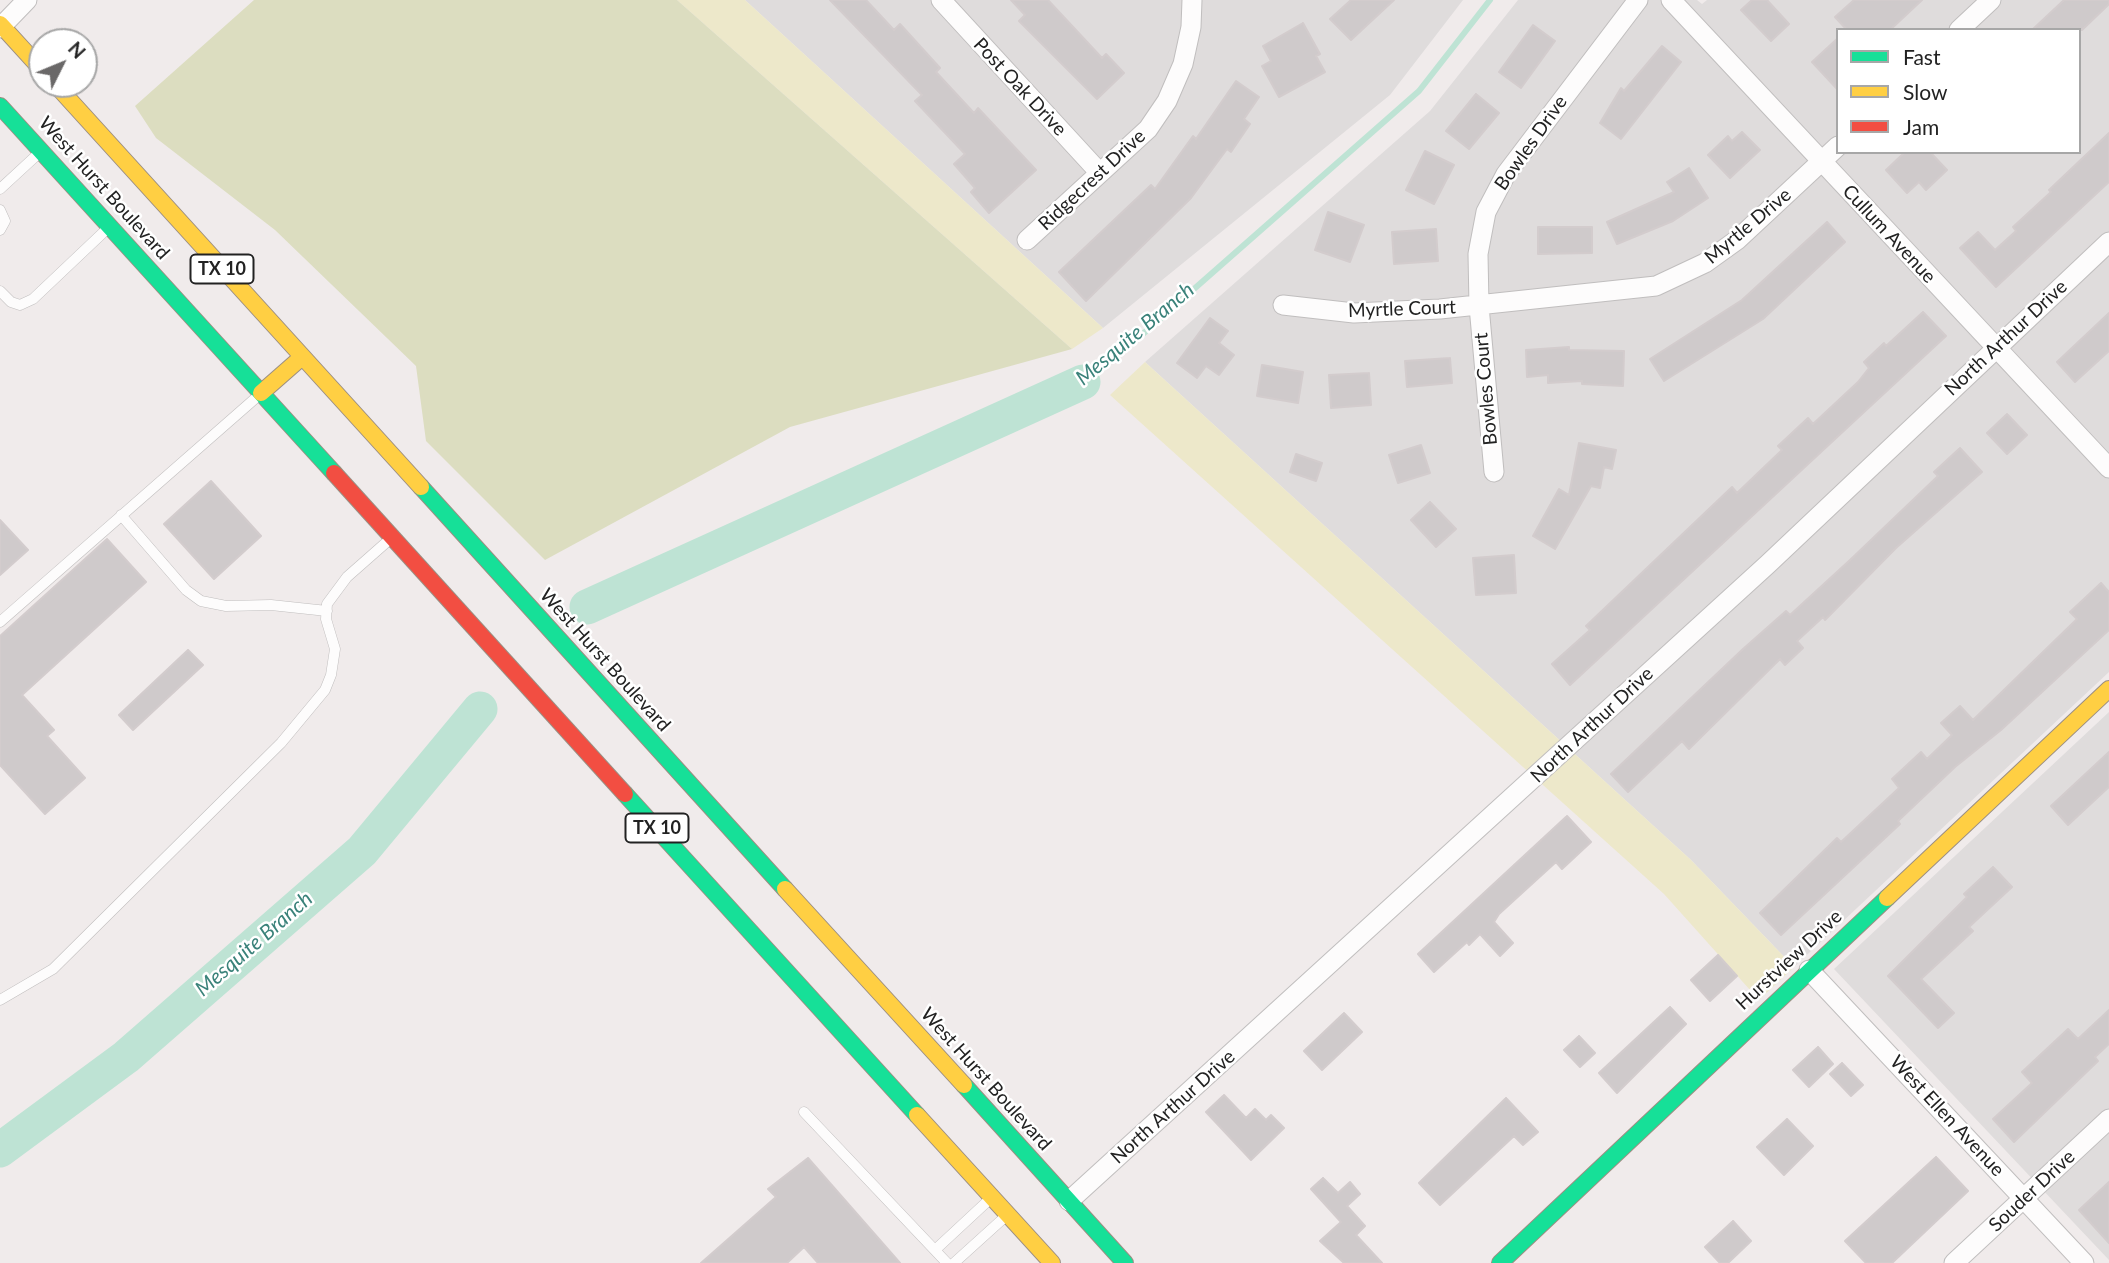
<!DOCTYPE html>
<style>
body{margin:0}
#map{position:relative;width:2109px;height:1263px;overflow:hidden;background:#f0ebeb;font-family:Lato,sans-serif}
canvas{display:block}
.legend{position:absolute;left:1836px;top:28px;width:245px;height:126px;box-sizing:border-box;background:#fff;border:2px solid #a7a7a7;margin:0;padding:9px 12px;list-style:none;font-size:21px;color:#222}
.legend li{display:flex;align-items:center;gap:14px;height:35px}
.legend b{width:35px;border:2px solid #a7a7a7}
.north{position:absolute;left:28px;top:28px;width:70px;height:70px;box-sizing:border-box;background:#fff;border:2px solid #a7a7a7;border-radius:50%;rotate:47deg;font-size:19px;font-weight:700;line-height:28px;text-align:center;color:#222}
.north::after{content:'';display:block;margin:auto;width:24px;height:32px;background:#6a6868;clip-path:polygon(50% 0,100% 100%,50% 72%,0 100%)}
</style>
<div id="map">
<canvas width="2109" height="1263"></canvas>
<ul class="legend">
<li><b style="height:9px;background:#16e098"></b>Fast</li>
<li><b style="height:9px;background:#ffcf43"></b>Slow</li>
<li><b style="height:9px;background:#f24e42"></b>Jam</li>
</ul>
<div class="north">N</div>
</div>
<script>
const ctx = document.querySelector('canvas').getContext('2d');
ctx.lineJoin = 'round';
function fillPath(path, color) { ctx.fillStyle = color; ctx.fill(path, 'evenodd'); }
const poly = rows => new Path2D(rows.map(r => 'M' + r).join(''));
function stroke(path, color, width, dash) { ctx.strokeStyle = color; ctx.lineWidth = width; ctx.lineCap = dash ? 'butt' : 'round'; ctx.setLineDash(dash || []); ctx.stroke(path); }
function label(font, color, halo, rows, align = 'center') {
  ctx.font = font + ' Lato,sans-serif'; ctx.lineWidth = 5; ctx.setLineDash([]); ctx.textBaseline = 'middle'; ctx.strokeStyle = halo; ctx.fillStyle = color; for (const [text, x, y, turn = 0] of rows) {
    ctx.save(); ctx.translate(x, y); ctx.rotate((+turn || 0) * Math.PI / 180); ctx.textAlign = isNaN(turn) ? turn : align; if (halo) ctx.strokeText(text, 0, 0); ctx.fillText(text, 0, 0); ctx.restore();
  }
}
fillPath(poly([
 [745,0,1463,0,1390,95,1103,328],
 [1518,0,1697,0,1702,4,1707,0,2109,0,2109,672,1794,967,1691,860,1145,362,1430,111],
 [1838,30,2079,30,2079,152,1838,152],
 [2109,712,2109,1260,1834,969]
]), '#dfdcdc');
fillPath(poly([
 [677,0,745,0,1103,328,1072,349],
 [1145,362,1691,860,1794,967,1759,1000,1664,894,1110,395]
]), '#ede8ca');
fillPath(poly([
 [254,0,677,0,1072,349,790,427,545,560,426,441,416,366,275,230,156,138,135,106]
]), '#dcddc0');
stroke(poly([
 [1083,382,1136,340,1419,91,1490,0]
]), '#bee3d4', 6);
stroke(poly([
 [587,607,1083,382],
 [0,1150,126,1057,362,851,480,709]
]), '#bee3d4', 35);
const building = poly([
 [830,0,866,0,894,30,900,24,940,68,936,72,974,113,978,108,1036,170,989,213,971,192,975,188,954,164,965,154,915,101,922,95,830,0],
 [1011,0,1048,0,1102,58,1106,54,1124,73,1097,99,1019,21,1025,15,1011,0],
 [1351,0,1394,0,1351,40,1330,19,1351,0],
 [1752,0,1767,0,1789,24,1771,41,1741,10,1752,0],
 [1854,0,1922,0,1890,30,1847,30,1835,17,1854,0],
 [2064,0,2109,0,2109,4,2082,30,2032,30,2064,0],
 [1303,23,1320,54,1316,56,1325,72,1279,97,1262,66,1271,61,1263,46,1303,23],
 [1533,25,1555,41,1521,88,1499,72,1533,25],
 [1838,38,1838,90,1812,62,1838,38],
 [1662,46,1681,62,1621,139,1600,123,1621,88,1624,91,1662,46],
 [1236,81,1259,97,1244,119,1250,124,1231,152,1227,149,1191,198,1086,301,1059,272,1151,185,1155,189,1193,136,1196,139,1236,81],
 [1476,94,1499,113,1469,149,1446,131,1476,94],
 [1742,132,1760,150,1730,178,1708,155,1728,136,1732,141,1742,132],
 [2109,133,2109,182,1996,287,1960,248,1978,232,1995,250,2016,231,2013,227,2051,192,2049,190,2109,133],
 [1425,151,1454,165,1434,204,1406,190,1425,151],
 [1905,152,1930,152,1947,170,1926,190,1919,182,1907,193,1886,170,1905,152],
 [1689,168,1708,198,1673,221,1617,244,1607,222,1674,192,1667,182,1689,168],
 [1328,212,1364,225,1350,262,1315,250,1328,212],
 [1827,222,1845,242,1763,319,1664,381,1650,359,1742,300,1827,222],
 [1538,227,1592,227,1592,253,1538,254,1538,227],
 [1436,229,1438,261,1394,264,1392,232,1436,229],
 [1923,312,1946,336,1570,685,1552,664,1590,630,1586,626,1732,487,1737,493,1782,450,1778,446,1808,418,1813,424,1858,382,1869,368,1864,362,1884,343,1886,346,1923,312],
 [2109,313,2109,351,2075,382,2057,362,2109,313],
 [1210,318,1228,331,1219,343,1234,355,1219,375,1206,366,1197,378,1177,363,1210,318],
 [1569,347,1569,350,1624,351,1623,386,1582,384,1582,381,1548,383,1548,375,1527,377,1526,350,1569,347],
 [1450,358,1452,383,1407,387,1405,361,1450,358],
 [1262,365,1303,372,1298,403,1257,396,1262,365],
 [1369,373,1371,405,1331,408,1329,375,1369,373],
 [2007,414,2027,435,2007,454,1987,433,2007,414],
 [1579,443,1616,450,1612,469,1604,467,1600,488,1591,486,1555,549,1533,536,1559,489,1569,495,1579,443],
 [1421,445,1430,473,1398,483,1389,455,1421,445],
 [1960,448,1982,472,1896,548,1825,620,1823,617,1797,641,1803,648,1785,665,1780,659,1689,749,1682,741,1628,792,1611,774,1743,649,1786,611,1790,615,1850,560,1938,476,1934,472,1960,448],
 [1296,454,1322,463,1316,481,1290,472,1296,454],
 [211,481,261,536,214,579,164,524,211,481],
 [1430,502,1456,529,1436,547,1411,520,1430,502],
 [0,520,28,550,0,575,0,520],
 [107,539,146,582,22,695,54,730,47,736,85,778,45,814,0,765,0,636,107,539],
 [1514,555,1516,593,1476,595,1473,558,1514,555],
 [2101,583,2109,592,2109,630,2001,730,1955,767,1898,821,1900,824,1781,935,1760,913,1837,838,1841,842,1899,788,1892,779,1921,752,1927,759,1952,735,1941,723,1960,706,1973,720,2077,619,2070,612,2101,583],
 [188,650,203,665,133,730,119,715,188,650],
 [2109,752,2109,787,2068,825,2051,806,2109,752],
 [1567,816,1591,842,1562,869,1556,862,1499,914,1494,922,1513,943,1500,956,1480,934,1469,945,1467,942,1434,972,1418,954,1567,816],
 [1993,867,2012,887,1969,927,1973,931,1921,979,1954,1013,1938,1028,1888,976,1967,897,1964,894,1993,867],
 [1718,955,1737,976,1710,1001,1691,980,1718,955],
 [1670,1007,1686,1024,1617,1093,1599,1073,1670,1007],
 [2109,1010,2109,1044,2095,1057,2098,1061,2014,1142,1993,1119,2032,1083,2022,1072,2068,1029,2078,1039,2109,1010],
 [1344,1013,1362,1032,1322,1070,1304,1051,1344,1013],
 [1579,1036,1595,1053,1580,1067,1564,1050,1579,1036],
 [1818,1047,1833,1064,1809,1087,1793,1070,1818,1047],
 [1842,1063,1863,1085,1851,1096,1830,1074,1842,1063],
 [1224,1095,1246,1118,1255,1109,1266,1120,1271,1115,1284,1128,1251,1160,1206,1112,1224,1095],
 [1506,1098,1538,1132,1523,1145,1514,1136,1440,1205,1419,1183,1506,1098],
 [1787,1119,1813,1146,1784,1175,1757,1147,1787,1119],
 [1936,1157,1968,1191,1892,1263,1866,1263,1845,1241,1936,1157],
 [808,1158,900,1263,818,1263,804,1247,787,1263,701,1263,776,1197,768,1189,808,1158],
 [1323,1178,1338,1193,1350,1182,1360,1194,1347,1206,1365,1226,1356,1235,1382,1263,1344,1263,1320,1241,1341,1222,1311,1189,1323,1178],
 [2109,1182,2109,1243,2079,1210,2109,1182],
 [1733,1221,1751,1241,1728,1263,1720,1263,1705,1247,1733,1221]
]);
fillPath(building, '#cfcacb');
stroke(building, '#d3cccd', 2);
const lane = poly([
 [0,189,38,154],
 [0,210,5,221,0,230],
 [0,291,11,302,20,305,33,299,108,228],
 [121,515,186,590,201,601,226,606,271,605,327,611],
 [0,622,258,396],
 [0,1000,53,969,281,743,325,690,331,675,335,649,326,619,327,604,347,577,389,540],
 [804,1112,947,1263],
 [935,1250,991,1198],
 [954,1263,1006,1216]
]);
const street = poly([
 [941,0,1100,173],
 [1671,0,2109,468],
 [0,28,27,0],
 [1959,30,1991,0],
 [1027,240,1148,129,1167,101,1183,64,1191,27,1192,0],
 [1283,305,1354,313,1440,309,1656,286,1705,263,1737,240,1838,146],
 [1494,472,1479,306,1478,254,1486,212,1506,174,1638,0],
 [1809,970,2084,1263],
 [1069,1201,1768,564,2109,242],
 [1954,1263,2109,1119]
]);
const fast = poly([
 [0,106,334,473],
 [421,487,785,889],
 [625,794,917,1115],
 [964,1085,1125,1263],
 [1500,1263,1887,898]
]);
const slow = poly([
 [0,24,42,70],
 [55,84,421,487],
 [261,393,302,357],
 [785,889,964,1085],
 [1887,898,2109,689],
 [917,1115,1052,1263]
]);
const jam = poly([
 [334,473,625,794]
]);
stroke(lane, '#c0bebe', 11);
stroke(street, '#c0bebe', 21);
stroke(fast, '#9b8e82', 18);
stroke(slow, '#9b8e82', 18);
stroke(jam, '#9b8e82', 18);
stroke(lane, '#fdfcfc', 10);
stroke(street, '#fdfcfc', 19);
stroke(fast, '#16e098', 16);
stroke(slow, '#ffcf43', 16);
stroke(jam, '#f24e42', 16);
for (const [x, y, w] of [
 [222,269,63],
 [657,828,63]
]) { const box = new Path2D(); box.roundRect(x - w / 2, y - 14.5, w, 29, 5); ctx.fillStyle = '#fff'; ctx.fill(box); stroke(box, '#222', 2); }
label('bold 18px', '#222', null, [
 ["TX 10",222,269],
 ["TX 10",657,828]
]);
label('19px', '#222', '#fff', [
 ["Post Oak Drive",1020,87,47],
 ["Bowles Drive",1531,143,-55],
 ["Ridgecrest Drive",1092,180,-43],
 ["West Hurst Boulevard",104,188,48],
 ["Myrtle Drive",1748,226,-40],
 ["Cullum Avenue",1889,234,47],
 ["Myrtle Court",1402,309,-2],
 ["North Arthur Drive",2006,338,-43],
 ["Bowles Court",1486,389,-95],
 ["West Hurst Boulevard",605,660,48],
 ["North Arthur Drive",1592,725,-43],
 ["Hurstview Drive",1789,960,-43],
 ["West Hurst Boulevard",986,1079,48],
 ["North Arthur Drive",1173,1107,-42],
 ["West Ellen Avenue",1947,1116,47],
 ["Souder Drive",2032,1191,-43]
]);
label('italic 21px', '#3a827a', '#fff', [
 ["Mesquite Branch",1135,334,-40],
 ["Mesquite Branch",254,944,-41]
]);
</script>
